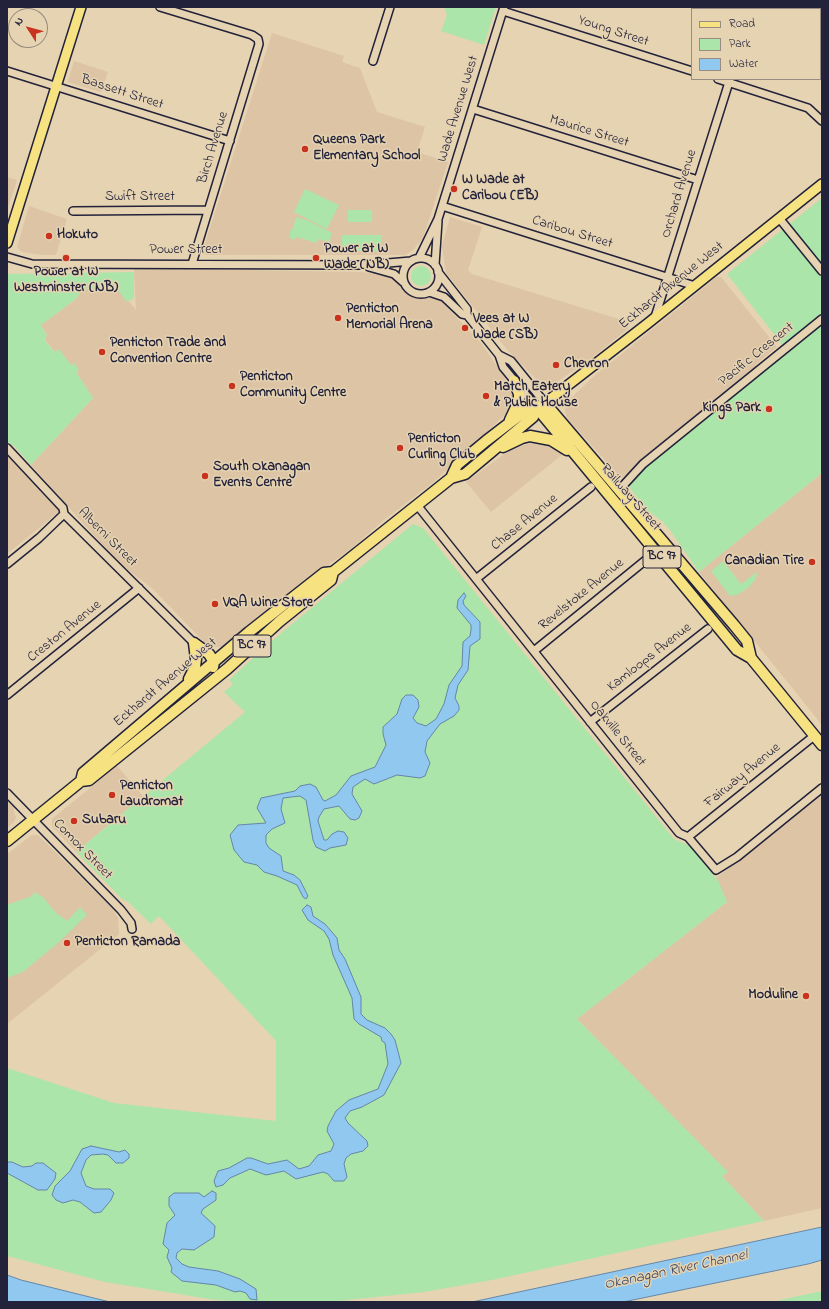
<!DOCTYPE html>
<style>
body{margin:0}
#map{position:relative;width:829px;height:1309px;overflow:hidden;background:#e6d3b1;font-family:"Indie Flower",sans-serif}
canvas{display:block}
.frame{position:absolute;inset:0;border:8px solid #22223b;pointer-events:none}
.legend{position:absolute;left:691px;top:8px;width:130px;height:72px;box-sizing:border-box;background:#e6d3b1;border:1px solid #988c82;margin:0;padding:5px 7px;list-style:none;font-size:12px;color:#22223b}
.legend li{display:flex;align-items:center;gap:8px;height:20px}
.legend b{width:20px;border:1px solid #988c82}
.north{position:absolute;left:8px;top:8px;width:40px;height:40px;box-sizing:border-box;background:#e6d3b1;border:1px solid #988c82;border-radius:50%;rotate:306deg;font-size:11px;font-weight:700;line-height:16px;text-align:center;color:#22223b}
.north::after{content:'';display:block;margin:auto;width:14px;height:18px;background:#c8321e;clip-path:polygon(50% 0,100% 100%,50% 72%,0 100%)}
</style>
<div id="map">
<canvas width="829" height="1309"></canvas>
<div class="frame"></div>
<ul class="legend">
<li><b style="height:5px;background:#f7e281"></b>Road</li>
<li><b style="height:11px;background:#ace5a9"></b>Park</li>
<li><b style="height:11px;background:#91c8f0"></b>Water</li>
</ul>
<div class="north">N</div>
</div>
<script>
const ctx = document.querySelector('canvas').getContext('2d');
ctx.lineJoin = 'round';
function fillPath(path, color) { ctx.fillStyle = color; ctx.fill(path, 'evenodd'); }
const poly = rows => new Path2D(rows.map(r => 'M' + r).join(''));
function stroke(path, color, width, dash) { ctx.strokeStyle = color; ctx.lineWidth = width; ctx.lineCap = dash ? 'butt' : 'round'; ctx.setLineDash(dash || []); ctx.stroke(path); }
function label(font, color, halo, rows, align = 'center') {
  ctx.font = font + ' "Indie Flower",sans-serif'; ctx.lineWidth = 3; ctx.setLineDash([]); ctx.textBaseline = 'middle'; ctx.strokeStyle = halo; ctx.fillStyle = color; for (const [text, x, y, turn = 0] of rows) {
    ctx.save(); ctx.translate(x, y); ctx.rotate((+turn || 0) * Math.PI / 180); ctx.textAlign = isNaN(turn) ? turn : align; if (halo) ctx.strokeText(text, 0, 0); ctx.fillText(text, 0, 0); ctx.restore();
  }
}
fillPath(poly([
 [272,33,344,56,342,62,360,68,377,112,425,127,417,152,448,162,423,238,413,250,405,255,207,255,204,254,203,250],
 [74,61,108,72,101,92,68,82],
 [7,177,17,180,7,211],
 [29,206,67,219,56,255,43,255,22,252,17,247],
 [450,217,482,227,468,270,472,274,622,320,629,328,589,360,557,382,548,385,540,383,509,352,446,273,442,246],
 [134,268,358,272,387,274,400,284,403,291,414,297,438,298,482,344,515,393,512,408,435,481,384,520,347,552,309,578,225,647,214,647,205,643,154,590,118,562,31,465,93,398,76,372,79,370,71,365,59,350,55,352,46,341,45,337,47,335,41,325,77,298,81,291,88,289,95,291,111,280,136,310],
 [717,277,721,277,777,347,756,364,755,368,621,478,567,418,565,411,565,405,568,401,593,377],
 [530,443,547,445,563,454,491,512,466,482,510,450],
 [7,451,61,510,7,554],
 [822,473,822,725,699,572],
 [117,766,143,796,76,852,52,826,52,819],
 [822,793,822,1208,764,1221,722,1176,727,1172,577,1019,727,902,716,878],
 [7,801,15,808,13,810,16,817,14,822,7,828],
 [32,835,38,835,42,839,112,908,118,918,119,934,7,1024,7,854]
]), '#dcc4a4');
fillPath(poly([
 [444,7,496,7,484,45,441,31,447,15],
 [305,189,339,205,327,229,294,212],
 [822,198,822,473,699,572,669,529,663,522,646,509,629,487,636,477,646,466,787,351,727,274],
 [348,210,372,210,372,222,348,222],
 [296,217,309,221,332,233,329,242,318,239,316,243,297,237,294,240,290,238,290,231,293,228],
 [342,235,382,235,381,251,342,251],
 '411 276a10 10 0 1 1 20 0a10 10 0 1 1-20 0Z',
 [134,272,134,298,127,302,110,280,95,291,88,289,81,291,77,298,41,325,47,336,45,337,46,342,55,352,59,349,71,365,74,363,79,370,76,372,93,398,31,465,14,446,7,442,8,274],
 [413,524,423,528,674,839,690,846,719,882,727,902,577,1019,728,1172,722,1176,764,1221,492,1280,424,1292,338,1301,251,1302,215,1300,105,1282,7,1256,7,1068,114,1103,276,1121,276,1041,159,916,151,924,126,900,124,901,76,852,245,712,224,692,233,684,229,680,274,639],
 [723,561,741,584,757,572,756,579,748,588,737,595,730,596,711,571],
 [34,892,43,897,55,912,67,921,80,907,87,915,58,943,23,972,7,978,7,905,32,896],
 [822,1291,822,1302,771,1302]
]), '#ace5a9');
const water = poly([
 [464,593,466,596,463,601,464,605,480,622,480,639,470,646,468,670,458,685,455,698,459,706,459,710,454,716,440,724,427,741,425,752,430,763,425,776,420,778,397,775,374,784,365,779,353,787,352,794,362,811,359,818,355,820,350,819,339,806,324,809,319,817,318,821,324,840,327,840,332,834,338,831,344,832,348,838,346,845,330,848,325,851,316,847,313,840,306,800,300,796,283,798,281,809,285,823,272,829,266,835,266,843,269,848,281,856,283,871,294,875,300,880,308,896,306,899,303,897,297,885,277,876,264,872,257,865,244,862,234,850,230,835,238,825,266,823,257,808,261,798,295,791,300,786,310,784,316,787,323,800,325,801,336,795,351,776,375,767,386,745,383,734,383,727,397,714,402,699,406,695,413,695,418,700,419,707,413,718,417,723,426,726,436,719,444,704,449,685,462,666,463,642,470,636,471,630,471,625,457,608,458,600,464,593],
 [307,905,311,907,313,916,325,924,337,938,339,950,345,959,361,997,361,1014,367,1020,385,1028,391,1034,395,1040,401,1063,384,1095,362,1107,350,1111,345,1118,348,1123,367,1141,368,1146,363,1151,351,1154,346,1158,344,1164,347,1177,344,1181,334,1181,328,1174,323,1172,296,1179,284,1171,266,1175,250,1169,230,1178,223,1185,216,1187,214,1181,218,1171,229,1168,247,1158,251,1158,268,1164,287,1160,299,1169,309,1166,318,1155,331,1151,334,1144,327,1131,328,1126,336,1111,349,1100,378,1089,388,1064,385,1043,382,1041,381,1037,359,1024,354,1019,352,998,333,955,329,939,324,931,308,920,302,910,307,905],
 [91,1146,119,1152,125,1150,129,1154,129,1158,123,1163,116,1163,108,1155,103,1154,91,1155,86,1160,81,1173,86,1186,94,1189,110,1189,114,1193,111,1200,101,1212,94,1213,80,1202,73,1200,63,1203,56,1200,52,1195,55,1186,70,1171,82,1149,91,1146],
 [7,1162,12,1162,23,1167,32,1166,36,1163,43,1163,56,1173,55,1179,47,1190,38,1190,7,1173,7,1162],
 [212,1191,216,1193,216,1200,203,1209,201,1213,215,1226,214,1237,194,1250,182,1249,177,1253,176,1258,182,1264,189,1267,218,1271,240,1279,256,1289,257,1300,250,1299,246,1293,240,1291,235,1292,216,1285,182,1281,171,1272,172,1268,167,1257,169,1250,163,1244,167,1223,175,1215,169,1206,169,1197,174,1193,199,1193,204,1197,212,1191],
 [822,1227,822,1260,808,1264,623,1302,472,1302,822,1227],
 [7,1275,21,1280,110,1302,7,1302,7,1275]
]);
fillPath(water, '#91c8f0');
stroke(water, '#6586a8', 1);
const minor = poly([
 [160,7,252,35,258,39,259,44,192,264],
 [752,9,753,7],
 [503,11,692,71],
 [373,61,390,7],
 [7,71,230,141],
 [718,79,808,108,822,121],
 [473,109,698,180],
 [442,206,695,286],
 [73,211,208,210],
 [779,218,822,271],
 [7,257,32,264,365,265,411,261],
 [419,258,438,219,504,7],
 '403 276a18 18 0 1 1 36 0a18 18 0 1 1-36 0Z',
 [435,265,438,221],
 [369,267,394,274,403,282],
 [438,272,467,309,467,315,499,355,511,361,545,403],
 [429,292,444,297,462,314,467,315],
 [655,317,730,79],
 [499,355,503,367,537,408],
 [7,448,63,508,64,514,194,643],
 [619,490,643,464,822,319],
 [417,505,679,833,688,837,716,870,737,857,822,788],
 [7,564,39,538,64,514],
 [476,579,591,487],
 [534,651,647,559],
 [7,695,139,588],
 [590,722,708,629],
 [7,793,121,910,131,923,132,929],
 [688,837,814,736]
]);
const major = poly([
 [7,243,81,7],
 [545,403,647,324,822,184]
]);
const highway = poly([
 [537,408,737,650,751,658,822,745],
 [510,420,519,401,519,394,514,381],
 [503,447,522,438,530,436,551,440,567,450],
 [451,478,457,465,486,441,529,408,537,408],
 [194,643,209,654,214,662,213,667],
 [189,679,195,667,196,659,194,643],
 [81,781,83,773,249,632,324,573,333,572,451,478,465,474,533,417,537,408,545,403,734,625,747,641,751,658],
 [7,841,81,781,89,780,227,669,280,621,331,580,333,572]
]);
stroke(minor, '#22223b', 10);
stroke(major, '#22223b', 12);
stroke(highway, '#22223b', 13);
stroke(minor, '#e6d3b1', 7);
stroke(major, '#f7e281', 9);
stroke(highway, '#f7e281', 10);
for (const [x, y, r, color] of [
 [305,149,4,"#c8321e"],
 [454,189,4,"#c8321e"],
 [49,236,4,"#c8321e"],
 [66,258,4,"#c8321e"],
 [316,258,4,"#c8321e"],
 [338,318,4,"#c8321e"],
 [465,328,4,"#c8321e"],
 [102,352,4,"#c8321e"],
 [556,365,4,"#c8321e"],
 [232,386,4,"#c8321e"],
 [486,396,4,"#c8321e"],
 [769,409,4,"#c8321e"],
 [400,448,4,"#c8321e"],
 [205,476,4,"#c8321e"],
 [812,562,4,"#c8321e"],
 [215,604,4,"#c8321e"],
 [112,795,4,"#c8321e"],
 [74,821,4,"#c8321e"],
 [67,943,4,"#c8321e"],
 [806,996,4,"#c8321e"]
]) { const dot = new Path2D(); dot.arc(x, y, r, 0, 2 * Math.PI); ctx.fillStyle = color; ctx.fill(dot); stroke(dot, '#e6d3b1', 1.5); }
for (const [x, y, w] of [
 [662,557,38],
 [252,646,38]
]) { const box = new Path2D(); box.roundRect(x - w / 2, y - 11, w, 22, 3); ctx.fillStyle = '#e6d3b1'; ctx.fill(box); stroke(box, '#22223b', 1); }
label('bold 13px', '#22223b', null, [
 ["BC 97",662,557],
 ["BC 97",252,646]
]);
label('14px', '#22223b', '#e6d3b1', [
 ["Young Street",613,32,18],
 ["Bassett Street",122,93,18],
 ["Wade Avenue West",459,109,-73],
 ["Maurice Street",589,132,17],
 ["Birch Avenue",214,148,-73],
 ["Orchard Avenue",680,194,-73],
 ["Swift Street",140,198],
 ["Caribou Street",572,233,17],
 ["Power Street",186,251],
 ["Eckhardt Avenue West",672,286,-39],
 ["Pacific Crescent",757,355,-39],
 ["Railway Street",630,498,49],
 ["Chase Avenue",525,523,-39],
 ["Alberni Street",107,538,45],
 ["Revelstoke Avenue",582,595,-39],
 ["Creston Avenue",65,632,-39],
 ["Kamloops Avenue",650,658,-38],
 ["Eckhardt Avenue West",166,683,-40],
 ["Oakville Street",617,734,51],
 ["Fairway Avenue",743,776,-39],
 ["Comox Street",82,850,46]
]);
label('bold 14px', '#22223b', '#e6d3b1', [
 ["Queens Park",313,141],
 ["Elementary School",313,157],
 ["W Wade at",462,181],
 ["Caribou (EB)",462,197],
 ["Hokuto",57,236],
 ["Power at W",324,250],
 ["Wade (NB)",324,266],
 ["Power at W",66,273,"center"],
 ["Westminster (NB)",66,289,"center"],
 ["Penticton",346,310],
 ["Memorial Arena",346,326],
 ["Vees at W",473,320],
 ["Wade (SB)",473,336],
 ["Penticton Trade and",110,344],
 ["Convention Centre",110,360],
 ["Chevron",564,365],
 ["Penticton",240,378],
 ["Community Centre",240,394],
 ["Match Eatery",494,388],
 ["& Public House",494,404],
 ["Kings Park",761,409,"right"],
 ["Penticton",408,440],
 ["Curling Club",408,456],
 ["South Okanagan",213,468],
 ["Events Centre",213,484],
 ["Canadian Tire",804,562,"right"],
 ["VQA Wine Store",223,604],
 ["Penticton",120,787],
 ["Laudromat",120,803],
 ["Subaru",82,821],
 ["Penticton Ramada",75,943],
 ["Moduline",798,996,"right"]
], 'left');
label('italic 15px', '#38435f', '#e6d3b1', [
 ["Okanagan River Channel",676,1271,-12]
]);
</script>
